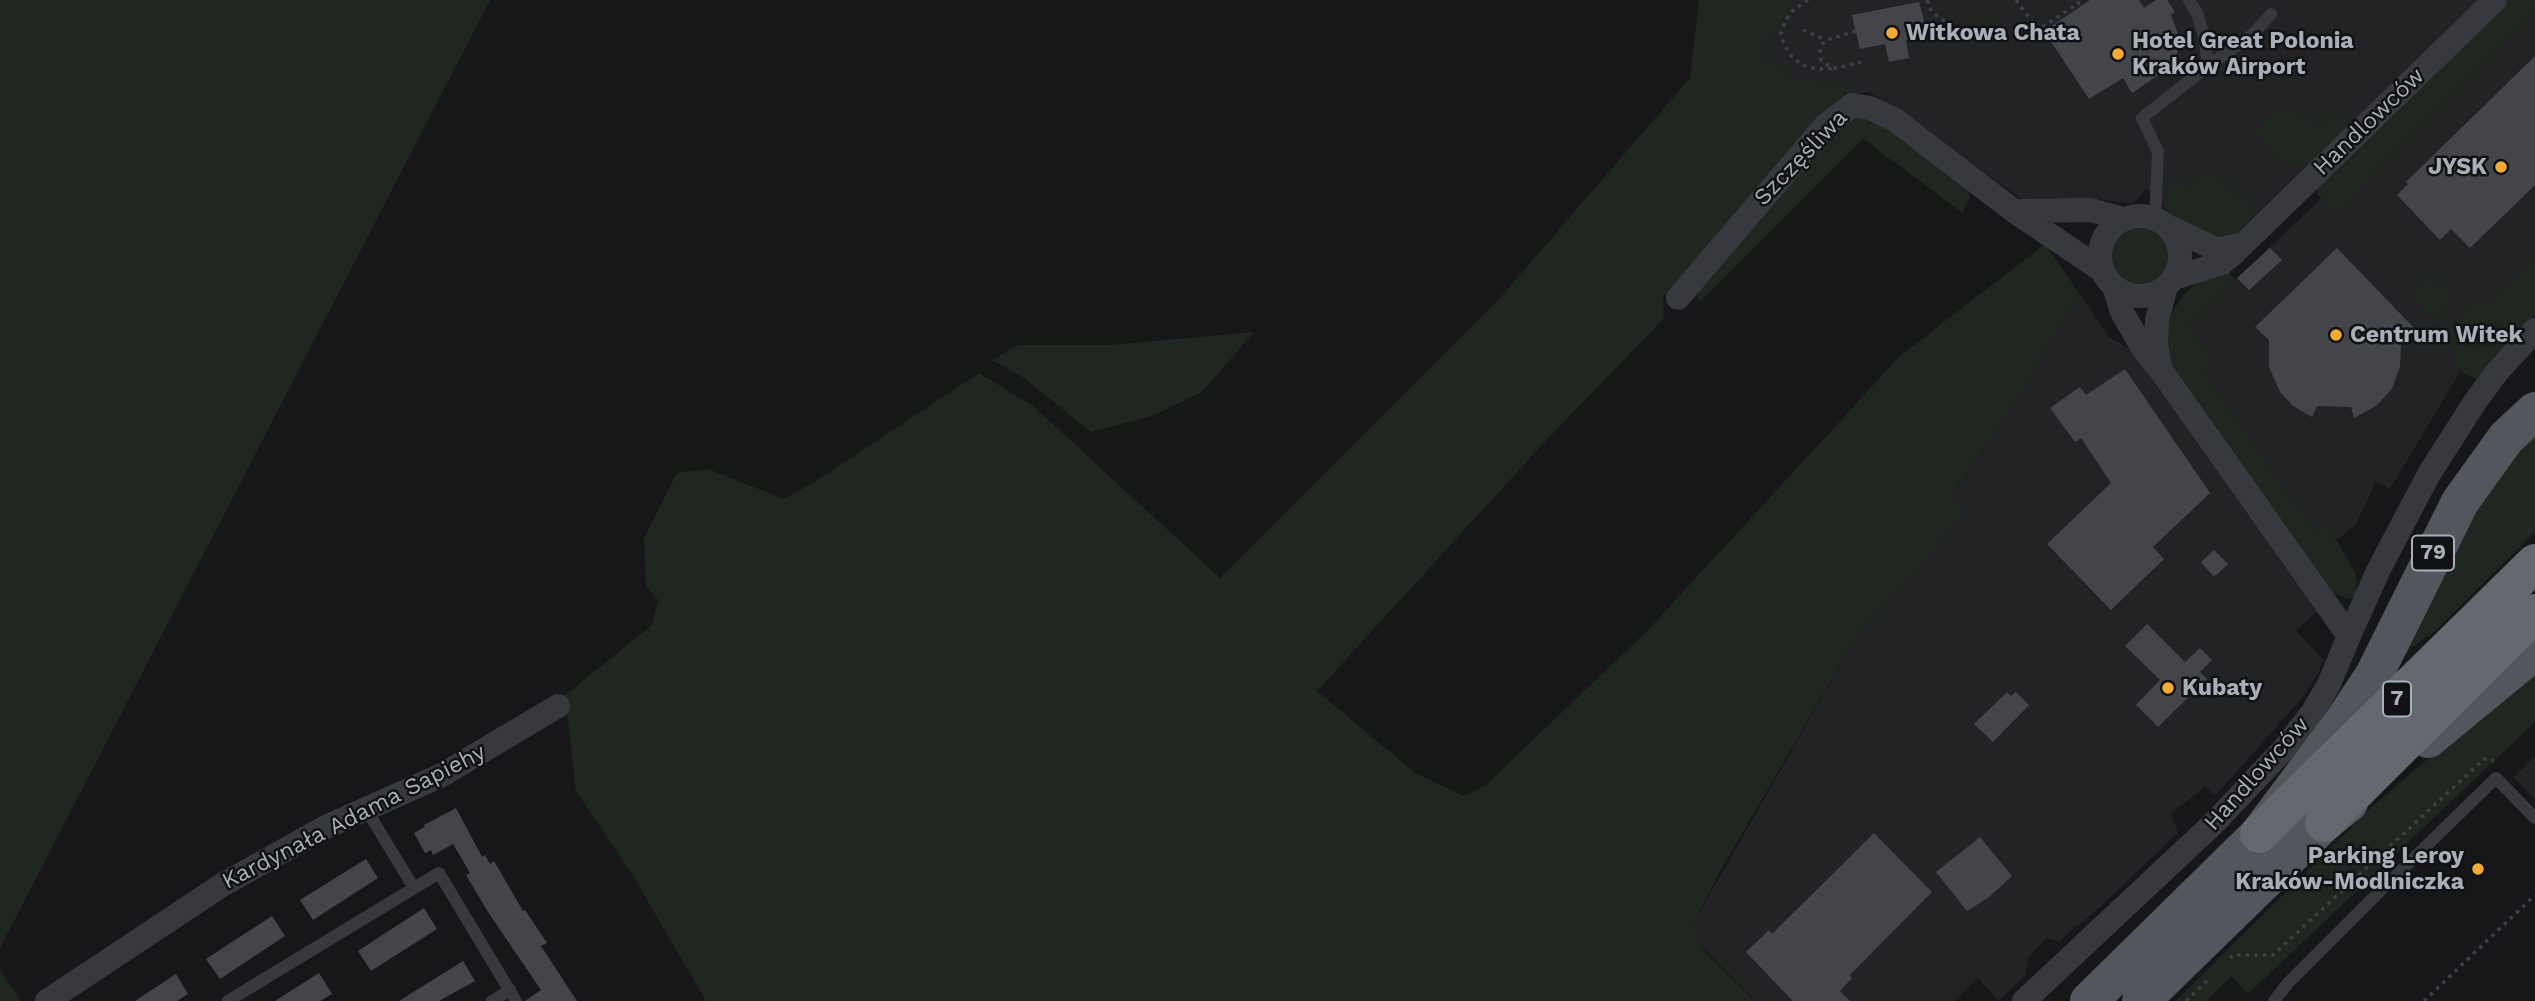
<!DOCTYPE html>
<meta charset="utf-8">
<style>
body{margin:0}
canvas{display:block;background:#171719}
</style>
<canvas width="2535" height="1001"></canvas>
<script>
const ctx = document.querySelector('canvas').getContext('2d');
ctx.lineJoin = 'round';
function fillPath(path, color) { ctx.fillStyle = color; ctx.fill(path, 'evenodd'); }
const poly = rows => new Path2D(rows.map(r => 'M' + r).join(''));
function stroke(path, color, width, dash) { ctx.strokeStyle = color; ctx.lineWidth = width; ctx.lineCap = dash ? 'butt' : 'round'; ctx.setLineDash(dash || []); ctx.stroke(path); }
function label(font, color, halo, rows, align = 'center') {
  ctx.font = font + ' "Work Sans",sans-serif'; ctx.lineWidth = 5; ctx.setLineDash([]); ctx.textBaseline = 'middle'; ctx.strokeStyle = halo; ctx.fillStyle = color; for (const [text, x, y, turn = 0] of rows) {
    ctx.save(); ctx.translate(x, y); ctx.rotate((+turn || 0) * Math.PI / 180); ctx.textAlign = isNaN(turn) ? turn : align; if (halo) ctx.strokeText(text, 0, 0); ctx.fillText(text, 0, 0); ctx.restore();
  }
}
fillPath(poly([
 [1797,0,2479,0,2323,154,2308,164,2234,235,2172,216,2146,188,2133,204,2098,199,2023,200,1870,92,1845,97,1846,85,1791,76,1758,53],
 [2535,12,2535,260,2486,307,2475,296,2455,363,2460,372,2390,489,2376,481,2356,524,2337,540,2328,526,2316,533,2203,372,2214,362,2187,325,2322,198,2337,214,2383,161],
 [2079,293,2109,337,2137,353,2317,611,2296,630,2323,660,2319,672,2302,698,2215,796,2205,786,2171,814,2178,833,2100,907,2059,941,2046,938,2028,958,2025,976,1998,1001,1978,978,1954,1001,1755,1001,1703,948,1694,922,1859,632,1920,566,1953,494,2008,414],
 [2535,756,2535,800,2514,777]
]), '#232326');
fillPath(poly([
 [0,0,490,0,0,948],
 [1699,0,1797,0,1758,53,1791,76,1846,85,1840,120,1868,114,1964,181,1970,196,1963,213,1863,139,1700,302,1689,267,1663,297,1664,318,1540,447,1317,691,1415,773,1464,796,1486,785,1648,630,1900,356,2045,244,2079,293,2008,414,1953,493,1963,510,1920,566,1859,632,1721,870,1694,922,1704,951,1754,1001,706,1001,632,874,576,791,565,695,652,625,658,600,646,585,644,538,677,473,708,469,784,499,816,481,979,373,1033,406,1220,578,1499,299,1690,78],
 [2508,0,2535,0,2535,12,2383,161,2337,215,2317,194,2318,183],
 [2281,107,2319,127,2335,112,2353,126,2323,154,2308,164,2291,164,2279,158,2256,131],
 [2211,171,2256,213,2234,235,2222,240,2172,216,2168,211,2167,197,2170,188,2177,179,2190,191],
 '2110 255a29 29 0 1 1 58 0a29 29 0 1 1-58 0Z',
 [2535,260,2535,315,2477,380,2460,371,2455,363,2451,333,2476,296,2487,306],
 [2226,268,2235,280,2187,325,2214,362,2203,372,2316,533,2328,526,2356,574,2357,595,2349,599,2331,593,2167,359,2165,329,2173,311,2187,291,2205,277],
 [2430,277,2440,287,2449,278,2452,283,2451,297,2436,320,2410,295],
 [1254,332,1202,392,1152,416,1091,432,1024,378,992,360,1018,345,1111,345],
 [2535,433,2535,532,2435,631,2412,647,2386,680,2481,493],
 [2535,667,2535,722,2248,994,2231,976,2206,1001,2176,1001,2374,805],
 [0,970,21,1001,0,1001]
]), '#1f2720');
fillPath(poly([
 [2090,0,2139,0,2144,8,2156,0,2167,0,2175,12,2171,15,2180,39,2176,59,2170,67,2132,93,2123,78,2089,99,2044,31],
 [1919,2,1928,35,1906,40,1909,58,1889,62,1885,44,1860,49,1852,15],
 [2535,56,2535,185,2470,248,2451,229,2440,240,2397,195,2408,184,2406,182],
 [2270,248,2282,260,2249,290,2237,278],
 [2337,248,2415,329,2401,343,2400,366,2392,389,2376,406,2354,418,2351,407,2317,406,2312,417,2293,406,2280,392,2269,367,2269,340,2255,327],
 [2125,369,2210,493,2153,547,2164,559,2111,610,2047,544,2111,483,2081,438,2075,442,2050,408,2080,387,2086,395],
 [2214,550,2228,564,2214,577,2201,562],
 [2147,624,2185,662,2200,648,2212,660,2200,672,2207,679,2158,727,2136,705,2160,680,2125,646],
 [2007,692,2011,696,2016,692,2029,705,1993,742,1974,724],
 [456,808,482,857,485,855,490,864,494,861,523,911,525,910,547,943,541,946,577,1001,525,1001,541,990,488,912,466,875,470,873,453,844,433,855,431,850,425,853,414,833,425,827,424,825],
 [1874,833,1932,892,1850,975,1852,978,1840,991,1850,1001,1793,1001,1746,952,1769,930,1772,934],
 [1980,837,2012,876,1989,897,1967,911,1936,872],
 [366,859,378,878,313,920,300,900],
 [424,908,437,929,371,971,358,951],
 [272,916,285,936,220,979,206,959],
 [463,961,475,981,439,1001,399,1001],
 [319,973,332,994,320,1001,275,1001],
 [176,974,188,994,177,1001,135,1001]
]), '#434549');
stroke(poly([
 [1808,0,1791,12,1785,21,1781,34,1783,41,1789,54,1802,65,1818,69,1837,68],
 [1927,0,1932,13,1951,25,1967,31,1987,34],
 [2016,0,2038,30,2079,3,2072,0],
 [1803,30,1826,40],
 [1856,31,1826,40,1821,46,1820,53,1821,60,1830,67,1837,68,1861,62],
 [2230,958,2233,955,2273,955,2484,759,2494,761],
 [2186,1001,2210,978],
 [2424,1001,2535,895]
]), '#3e4045', 3.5, [3.5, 5]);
stroke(poly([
 [2208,66,2252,35,2271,14],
 [2155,219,2158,152,2142,118,2208,66,2204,36,2197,13,2189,0],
 [366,809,414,888],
 [228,1001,439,873,516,1001],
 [492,1001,510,990],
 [2274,1001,2289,982,2381,890,2496,778,2535,818]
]), '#38393e', 12);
stroke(poly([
 [2014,211,2091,210,2124,219],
 '2100 256a40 40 0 1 1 80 0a40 40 0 1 1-80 0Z',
 [2167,226,2216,249,2227,248,2243,244],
 [2174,278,2222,263,2233,254,2495,0],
 [1678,298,1825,126,1852,105,1870,108,1895,120,2014,211,2103,271],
 [2160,368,2156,343,2157,320,2166,286],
 [2349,636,2379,569,2429,474,2475,402,2497,372,2535,330],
 [47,1001,222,885,326,827,442,775,558,706],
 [2024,1001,2215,822,2283,750,2313,712,2329,684,2349,636,2160,369,2144,350,2122,312,2114,286]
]), '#38393e', 24);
stroke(poly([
 [2428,739,2535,651],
 [2089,1001,2259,834,2343,722,2374,675,2460,502,2506,438,2535,411],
 [2141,1001,2324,823,2349,803]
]), '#54565d', 38);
stroke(poly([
 [2324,823,2535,613],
 [2259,834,2535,563]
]), '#64686f', 38);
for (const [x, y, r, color] of [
 [1892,33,7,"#f4ab34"],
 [2118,54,7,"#f4ab34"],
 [2501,167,7,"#f4ab34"],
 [2336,335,7,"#f4ab34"],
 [2168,688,7,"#f4ab34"],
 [2478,869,7,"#f4ab34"]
]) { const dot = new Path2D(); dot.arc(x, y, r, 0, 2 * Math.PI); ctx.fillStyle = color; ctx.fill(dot); stroke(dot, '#121214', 2.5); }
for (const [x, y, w] of [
 [2433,553,42],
 [2397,699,28]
]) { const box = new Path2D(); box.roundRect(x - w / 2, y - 17.5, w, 35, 5); ctx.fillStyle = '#121214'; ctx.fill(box); stroke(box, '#a9afb9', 2); }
label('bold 21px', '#a9afb9', null, [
 ["79",2433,553],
 ["7",2397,699]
]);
label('bold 23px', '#a9afb9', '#121214', [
 ["Witkowa Chata",1906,33],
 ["Hotel Great Polonia",2132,41],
 ["Kraków Airport",2132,67],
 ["JYSK",2487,167,"right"],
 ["Centrum Witek",2350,335],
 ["Kubaty",2182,688],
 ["Parking Leroy",2464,856,"right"],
 ["Kraków-Modlniczka",2464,882,"right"]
], 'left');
label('23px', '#a9afb9', '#121214', [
 ["Handlowców",2369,122,-44],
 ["Szczęśliwa",1801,158,-46],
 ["Handlowców",2257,774,-48],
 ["Kardynała Adama Sapiehy",354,817,-27]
]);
</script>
